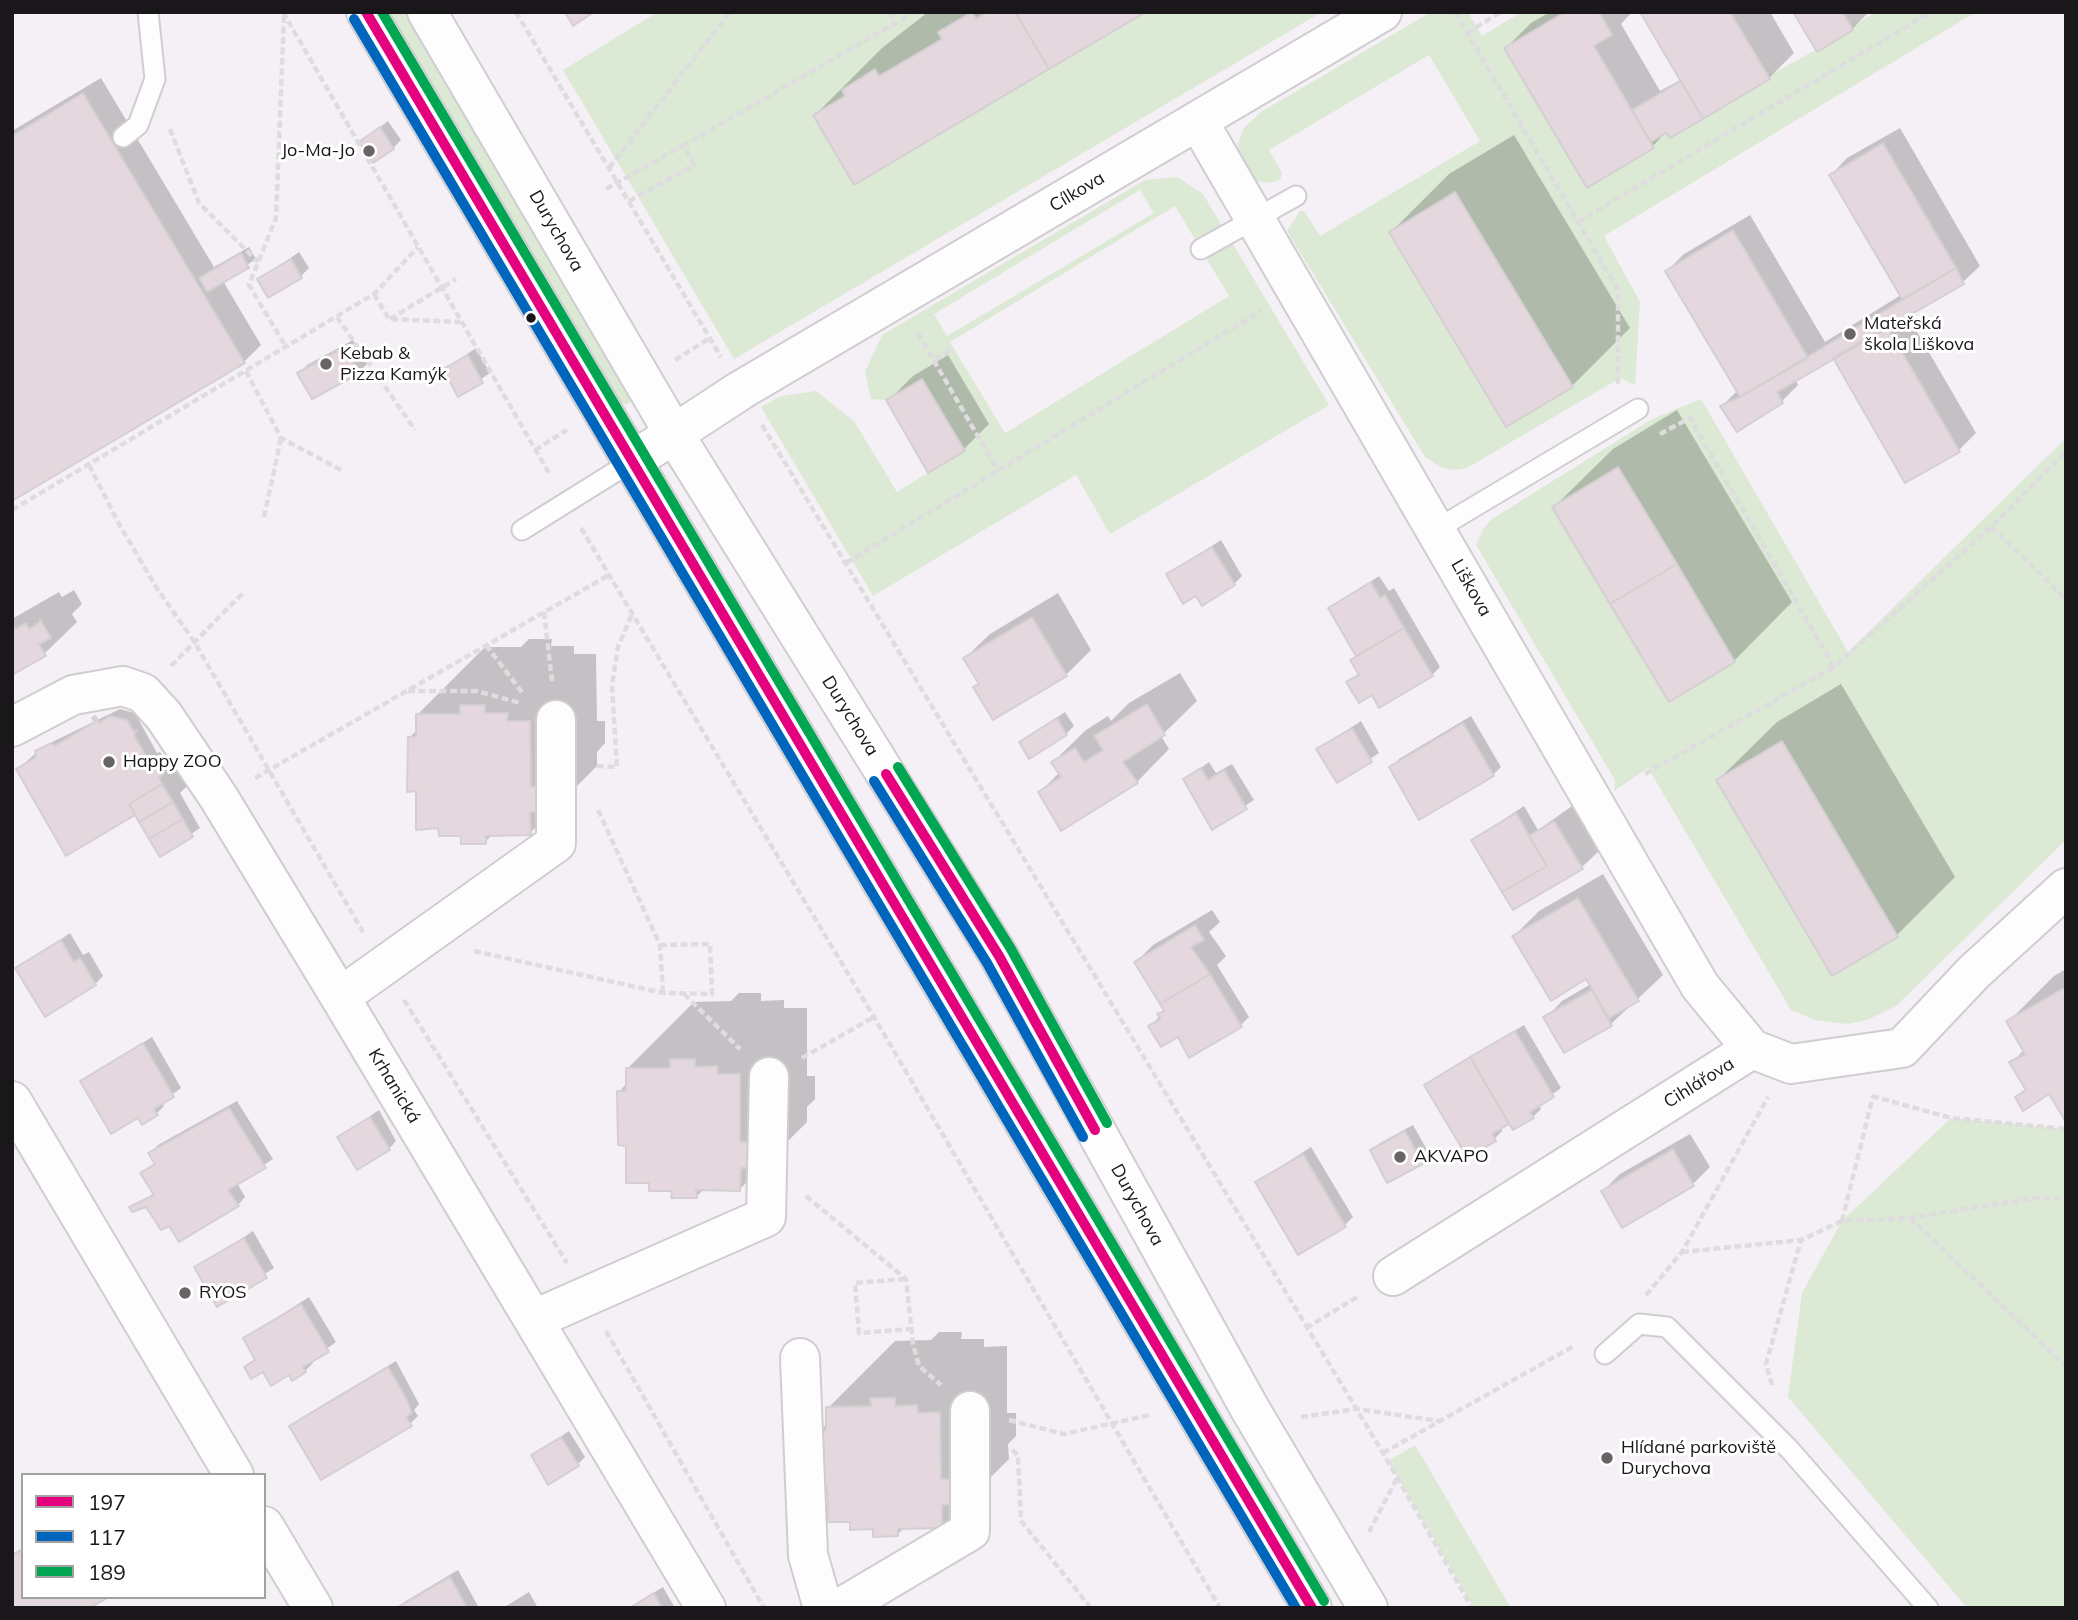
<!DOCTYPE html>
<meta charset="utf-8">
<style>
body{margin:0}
#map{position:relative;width:2078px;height:1620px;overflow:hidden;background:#f5f0f5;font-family:Mulish,sans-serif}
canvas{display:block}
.frame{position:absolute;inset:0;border:14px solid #1a171a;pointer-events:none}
.legend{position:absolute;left:21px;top:1473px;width:245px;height:126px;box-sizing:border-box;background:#fff;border:2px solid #a3a2a3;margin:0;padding:9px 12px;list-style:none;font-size:21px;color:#1a171a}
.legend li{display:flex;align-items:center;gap:14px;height:35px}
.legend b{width:35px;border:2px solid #a3a2a3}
</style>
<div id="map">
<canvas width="2078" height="1620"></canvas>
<div class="frame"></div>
<ul class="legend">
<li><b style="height:9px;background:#e5007d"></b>197</li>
<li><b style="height:9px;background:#0065bd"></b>117</li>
<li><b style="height:9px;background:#00a651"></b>189</li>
</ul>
</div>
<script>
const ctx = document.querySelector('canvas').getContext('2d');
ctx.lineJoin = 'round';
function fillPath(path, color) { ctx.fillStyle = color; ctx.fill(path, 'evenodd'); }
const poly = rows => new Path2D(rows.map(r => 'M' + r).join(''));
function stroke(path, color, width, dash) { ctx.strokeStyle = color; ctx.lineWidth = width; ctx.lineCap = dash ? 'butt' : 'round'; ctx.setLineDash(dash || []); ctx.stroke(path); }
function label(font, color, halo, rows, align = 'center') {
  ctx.font = font + ' Mulish,sans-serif'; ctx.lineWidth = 6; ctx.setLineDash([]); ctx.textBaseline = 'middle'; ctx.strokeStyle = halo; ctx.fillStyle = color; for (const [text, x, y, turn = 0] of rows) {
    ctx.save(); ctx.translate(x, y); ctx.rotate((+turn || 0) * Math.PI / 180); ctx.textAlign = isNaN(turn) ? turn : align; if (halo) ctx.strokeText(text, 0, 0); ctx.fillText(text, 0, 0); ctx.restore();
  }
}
fillPath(poly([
 [385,12,411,12,635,398,626,405,614,399],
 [658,12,987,12,938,32,942,39,879,76,874,70,842,89,845,96,813,115,854,185,1146,12,1322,12,734,359,563,70],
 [1431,12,1468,12,1482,36,1522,12,1565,12,1653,148,1651,142,1666,133,1670,138,1769,79,1768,76,1853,30,1851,27,1876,12,1976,12,1604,236,1640,302,1635,385,1620,378,1467,468,1455,470,1442,468,1425,457,1287,231,1300,211,1304,211,1320,236,1480,141,1429,55,1269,150,1282,173,1280,180,1267,183,1251,180,1236,150,1244,128,1261,112],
 [1455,192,1572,387,1506,427,1389,232],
 [1177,177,1203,194,1329,405,1110,534,1076,475,873,596,761,407,781,396,816,391,854,421,897,492,965,450,923,379,886,400,871,399,865,372,882,335,1145,180],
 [1140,190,1154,213,947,336,934,314],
 [1175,206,1229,296,1005,433,950,342],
 [1701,399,1848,652,2066,438,2066,840,1896,1006,1867,1020,1847,1024,1815,1020,1791,1010,1648,768,1614,791,1615,780,1476,545,1483,529,1492,519,1652,419],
 [1618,467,1735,662,1670,702,1552,507],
 [1782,741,1898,936,1832,976,1716,780],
 [1951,1118,2066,1129,2066,1608,1967,1608,1788,1397,1802,1293,1842,1221],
 [1415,1445,1511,1608,1474,1608,1388,1461]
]), '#dce9d5');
fillPath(poly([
 [928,12,1142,12,815,115,882,48],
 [1550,12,1632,12,1621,24,1660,91,1682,79,1642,12,1770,12,1794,53,1769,78,1667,131,1653,146,1506,48,1531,23],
 [1795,12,1869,12,1852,29,1817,50],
 [101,78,214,267,249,247,256,259,223,281,261,345,244,362,12,499,12,131],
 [388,121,401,140,393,148,361,142],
 [1900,128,1980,266,1963,282,1906,313,1976,433,1959,450,1906,481,1834,355,1795,379,1798,385,1782,401,1722,406,1738,390,1667,271,1684,254,1750,215,1825,342,1901,295,1831,175,1847,158],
 [1514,135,1630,328,1572,386,1391,232,1449,174],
 [299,252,309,268,301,276,259,280],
 [353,340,367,364,359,372,300,373,307,365],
 [476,348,490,373,459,394,445,369],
 [948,355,989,424,964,449,888,401,913,376],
 [1677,410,1792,602,1734,661,1670,699,1554,507,1613,449],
 [1221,540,1242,576,1234,584,1197,594,1168,574],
 [1379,576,1389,591,1394,588,1440,667,1432,675,1372,693,1349,682,1359,673,1352,660,1358,655,1330,608],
 [74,590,82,604,72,614,77,622,44,654,12,673,12,619,59,592,62,597],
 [1058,593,1091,650,1066,675,975,688,980,682,965,658,990,634],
 [529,639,552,639,551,646,574,646,574,654,596,654,597,721,605,721,605,743,597,752,597,766,530,833,493,834,485,842,440,826,418,790,409,738,418,729,418,714,485,647,521,647],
 [1180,673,1197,701,1161,736,1169,749,1137,782,1040,792,1060,772,1053,762,1086,730,1108,716,1111,721,1129,703],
 [1841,684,1955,877,1897,935,1718,780,1777,722],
 [120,709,135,713,157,753,160,752,170,768,195,753,205,768,180,793,200,828,161,855,136,813,67,854,18,769,44,746],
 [1065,712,1074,726,1066,734,1021,742],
 [1471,716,1501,767,1493,775,1391,767,1399,759],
 [1361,721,1379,753,1337,781,1319,749],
 [1209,762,1216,773,1232,764,1254,800,1213,827,1185,780],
 [1524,806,1538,830,1572,806,1599,851,1582,867,1473,840],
 [1603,874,1663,975,1611,1024,1546,1018,1562,1001,1591,984,1587,977,1514,936,1539,911],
 [1212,910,1220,922,1209,932,1226,956,1217,965,1249,1017,1241,1025,1178,1035,1151,1026,1165,1009,1136,962,1153,945],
 [70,933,83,955,89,952,103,976,95,984,17,969],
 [2066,969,2066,1118,2050,1092,2018,1097,2027,1088,2011,1063,2025,1049,2008,1022,2054,976],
 [739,993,761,993,761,1001,784,1000,784,1008,807,1008,807,1076,815,1076,815,1099,807,1107,807,1122,740,1189,704,1189,696,1197,650,1182,628,1144,619,1092,627,1083,627,1069,694,1002,731,1001],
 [1524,1025,1561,1088,1538,1105,1541,1109,1533,1117,1501,1127,1502,1131,1494,1139,1426,1085,1434,1078],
 [152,1037,181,1088,162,1102,164,1106,156,1114,139,1115,82,1081],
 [237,1101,273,1159,237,1183,245,1197,238,1205,169,1223,147,1204,132,1208,154,1193,142,1173,156,1162,150,1153,158,1145],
 [379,1110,396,1141,389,1149,339,1137],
 [1413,1125,1430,1155,1422,1163,1372,1150,1380,1143],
 [1690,1134,1710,1167,1693,1184,1623,1225,1603,1191,1620,1174],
 [1311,1147,1353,1217,1345,1225,1257,1182],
 [253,1231,274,1268,217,1305,195,1270],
 [309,1297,336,1342,311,1360,313,1363,305,1371,290,1373,246,1367,256,1358,245,1338],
 [939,1332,962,1332,961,1339,984,1339,984,1347,1007,1346,1007,1413,1016,1413,1016,1436,1008,1444,1009,1459,942,1526,905,1527,897,1535,852,1520,829,1483,819,1431,828,1423,828,1408,895,1341,931,1340],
 [396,1361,419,1404,414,1410,418,1416,410,1424,291,1426,299,1419],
 [569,1431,585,1457,577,1465,533,1456],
 [458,1570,479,1608,398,1608,406,1601],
 [663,1587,675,1608,628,1608],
 [529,1592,538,1608,503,1608]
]), '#0003');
const building = poly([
 [565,12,594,12,573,26,565,12],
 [972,12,976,19,987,12,1015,12,1049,69,854,185,813,115,845,96,842,90,875,69,879,76,942,39,938,32,972,12],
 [1015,12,1146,12,1049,69,1015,12],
 [1565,12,1599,12,1612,35,1594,46,1654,148,1587,188,1504,48,1565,12],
 [1640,12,1730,12,1770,79,1703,119,1640,12],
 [1793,12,1843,12,1853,30,1817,52,1793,12],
 [1681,81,1703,119,1670,138,1666,133,1651,142,1632,110,1681,81],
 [83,93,245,363,12,501,12,136,83,93],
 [380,127,394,149,373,163,359,142,380,127],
 [1883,143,1956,268,1902,299,1829,175,1883,143],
 [1455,192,1573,387,1506,427,1389,232,1455,192],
 [1733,230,1808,358,1740,397,1665,271,1733,230],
 [241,253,249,268,207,292,199,278,241,253],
 [291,259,302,278,268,298,257,279,291,259],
 [1956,268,1964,284,1777,392,1783,403,1737,432,1720,406,1740,397,1956,268],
 [1887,326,1960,452,1905,483,1833,358,1887,326],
 [344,347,360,373,312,399,297,373,344,347],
 [468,355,483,383,458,397,443,369,468,355],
 [922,379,965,451,928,473,886,400,922,379],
 [1618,467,1677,564,1610,604,1552,507,1618,467],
 [1212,547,1235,585,1202,606,1196,596,1183,604,1166,574,1212,547],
 [1677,564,1735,662,1669,702,1610,604,1677,564],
 [1371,582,1380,598,1385,595,1404,628,1356,656,1328,608,1371,582],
 [1032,617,1067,676,993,720,973,687,979,684,963,658,1032,617],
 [40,619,51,638,39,644,46,656,12,675,12,631,26,623,29,629,40,622,40,619],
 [1404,628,1433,676,1379,708,1372,695,1359,703,1346,682,1359,675,1350,660,1404,628],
 [1147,704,1165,735,1123,762,1138,783,1061,831,1038,792,1061,777,1051,762,1075,748,1084,762,1103,750,1094,736,1147,704],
 [460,705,485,705,485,713,508,713,507,721,530,721,531,787,538,787,539,812,530,812,531,835,486,836,486,844,461,844,461,836,439,836,438,828,416,830,416,791,407,792,408,737,416,737,416,714,460,714,460,705],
 [95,716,99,723,110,716,127,720,134,732,137,730,134,735,148,760,152,758,163,775,159,777,162,784,129,804,135,815,66,856,16,769,36,757,35,751,52,743,54,746,95,722,92,718,95,716],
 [1057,718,1067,735,1029,759,1019,742,1057,718],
 [1463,723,1494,776,1419,820,1389,767,1463,723],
 [1352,728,1372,762,1337,783,1316,749,1352,728],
 [1782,741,1898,937,1832,976,1716,780,1782,741],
 [1201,768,1208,780,1224,770,1247,809,1212,830,1183,779,1201,768],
 [162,784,173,802,139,822,129,804,162,784],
 [173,802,183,819,149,839,139,822,173,802],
 [1516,813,1547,866,1502,892,1471,840,1516,813],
 [183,819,193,837,160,857,149,839,183,819],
 [1554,821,1583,869,1513,910,1502,892,1547,866,1529,836,1554,821],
 [1578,898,1639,1001,1609,1018,1586,979,1551,1001,1512,936,1578,898],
 [1195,925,1204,940,1191,947,1210,974,1160,1004,1134,962,1195,925],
 [61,940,74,962,80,958,96,985,45,1017,15,968,61,940],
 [1210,974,1242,1027,1189,1058,1178,1037,1161,1047,1148,1026,1161,1019,1157,1014,1164,1011,1160,1004,1210,974],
 [2066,987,2066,1122,2049,1094,2023,1111,2015,1097,2026,1090,2009,1062,2025,1054,2006,1021,2066,987],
 [1592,990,1612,1026,1564,1053,1543,1017,1592,990],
 [1515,1031,1554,1097,1530,1112,1534,1118,1513,1130,1470,1057,1515,1031],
 [143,1043,174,1097,154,1109,158,1115,142,1125,138,1118,111,1134,80,1081,143,1043],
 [1470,1057,1509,1124,1492,1134,1496,1141,1467,1157,1424,1085,1470,1057],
 [670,1059,695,1059,695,1067,717,1066,718,1074,740,1074,740,1142,749,1142,749,1168,741,1168,740,1191,696,1190,697,1198,671,1198,672,1191,649,1191,649,1183,626,1183,626,1146,618,1145,617,1091,626,1091,626,1068,670,1068,670,1059],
 [229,1108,266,1168,228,1190,239,1206,179,1242,169,1226,161,1230,146,1207,132,1212,129,1207,154,1195,140,1173,155,1164,148,1153,229,1108],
 [370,1117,390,1150,357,1170,337,1137,370,1117],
 [1405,1131,1423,1164,1387,1183,1370,1150,1405,1131],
 [1673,1149,1694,1186,1622,1228,1601,1191,1673,1149],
 [1303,1154,1346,1227,1298,1255,1255,1182,1303,1154],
 [244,1238,267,1278,217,1307,194,1267,244,1238],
 [301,1304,329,1352,303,1367,306,1372,292,1381,289,1375,271,1386,263,1372,251,1379,244,1367,255,1360,243,1338,301,1304],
 [388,1367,407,1400,412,1413,406,1417,412,1426,321,1480,289,1426,388,1367],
 [870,1398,895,1398,895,1406,917,1405,918,1413,940,1412,941,1479,950,1479,950,1505,942,1505,942,1528,898,1529,898,1536,873,1537,873,1529,850,1530,850,1522,828,1522,827,1485,819,1485,818,1431,826,1430,826,1407,871,1406,870,1398],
 [561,1437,579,1466,548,1485,531,1455,561,1437],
 [23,1549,23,1597,109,1597,90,1608,12,1608,12,1555,23,1549],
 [450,1577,467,1608,396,1608,450,1577],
 [654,1593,662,1608,630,1608,654,1593]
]);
fillPath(building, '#e4d7dd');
stroke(building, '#d3cfd2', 2);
const lane = poly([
 [123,137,138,125,155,79,148,12],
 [1201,249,1296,196],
 [1437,529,1638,409],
 [522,530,631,462],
 [1605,1354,1639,1324,1667,1327,1790,1450,1928,1608]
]);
const street = poly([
 [1198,121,1700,986,1752,1049,1791,1064,1902,1048,1974,972,2066,888],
 [631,462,741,390,1382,12],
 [12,727,73,695,123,686,143,693,164,716,219,798,340,997,706,1608],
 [340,997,556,843,556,720],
 [12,1101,234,1475],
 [1393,1276,1752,1049],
 [535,1319,766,1217,769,1077],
 [800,1358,808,1555,823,1608],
 [264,1526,313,1608],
 [840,1608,970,1531,970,1411]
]);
const secondary = poly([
 [366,12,1312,1608],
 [427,12,674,434,999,956,1250,1409,1368,1608]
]);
stroke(lane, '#d0cdd1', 23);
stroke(street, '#d0cdd1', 42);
stroke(secondary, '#d0cdd1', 42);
stroke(poly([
 [283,12,550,475],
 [516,12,721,357],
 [889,12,896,24],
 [1455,12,1618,290,1618,387],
 [284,16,276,218,249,285,286,347],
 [1467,33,1501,12],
 [170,129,199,203,258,262],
 [609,168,730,12],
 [606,189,684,145],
 [629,201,694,165,684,145,915,12],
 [1578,222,1931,12],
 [374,294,389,319,460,322],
 [337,317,415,430],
 [390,319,456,279],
 [918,333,998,471],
 [935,359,953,348],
 [675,360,710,338],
 [246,371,281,438,343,471],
 [762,425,1383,1453,1472,1608],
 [1660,434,1690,418,1834,667],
 [535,450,567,430],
 [89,465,119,524,156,587,195,643,363,932],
 [12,510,374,294,418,247],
 [264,517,281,438],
 [1991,527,2066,599],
 [581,528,874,1017,1220,1608],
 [846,563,1261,311],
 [544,612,552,681],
 [12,627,14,630],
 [486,645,524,695],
 [171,666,244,592],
 [408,691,477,691,520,703],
 [597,766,617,767,612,685,618,647,632,614],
 [1645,774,1834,667,1991,527,2066,452],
 [255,778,609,575],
 [598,810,660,945,663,993],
 [474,951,663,993,712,994,710,944,660,945],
 [684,994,740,1049],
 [404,1000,567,1263],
 [802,1058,874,1017],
 [1872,1096,1951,1118,2066,1129],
 [806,1196,906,1279,913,1344,919,1366,941,1385],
 [1910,1218,2066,1366],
 [1842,1221,1873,1096],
 [1682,1252,1801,1240],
 [905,1279,855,1283,859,1333,911,1329],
 [1646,1295,1682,1252,1768,1097],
 [1306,1328,1359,1296],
 [606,1331,764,1608],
 [1772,1385,1766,1364,1801,1240,1842,1221,1909,1218,2035,1198,2066,1199],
 [1301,1417,1356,1409,1440,1421],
 [1009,1420,1064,1434,1150,1415],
 [1012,1450,1018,1455,1021,1521,1091,1608],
 [1383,1453,1574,1346],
 [1369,1532,1397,1478]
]), '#dedcde', 4.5, [7, 3.5]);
stroke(lane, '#fefdfe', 19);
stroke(street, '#fefdfe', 38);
stroke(secondary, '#fefdfe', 38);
stroke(poly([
 [366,12,1312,1608],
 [886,774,999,956,1095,1130]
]), '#e5007d', 10);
stroke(poly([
 [354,19,1296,1608],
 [874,781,987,963,1083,1137]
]), '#0065bd', 10);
stroke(poly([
 [382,12,1324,1601],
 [898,767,1011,949,1107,1123]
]), '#00a651', 10);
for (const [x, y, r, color] of [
 [369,151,7,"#676367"],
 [531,318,6,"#1a171a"],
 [1850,334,7,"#676367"],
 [326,364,7,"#676367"],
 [109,762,7,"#676367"],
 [1400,1157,7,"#676367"],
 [185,1293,7,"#676367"],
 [1607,1458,7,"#676367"]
]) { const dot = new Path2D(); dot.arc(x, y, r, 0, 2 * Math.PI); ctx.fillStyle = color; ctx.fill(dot); stroke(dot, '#fff', 2.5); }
label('18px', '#1a171a', '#fff', [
 ["Jo-Ma-Jo",355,151,"right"],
 ["Mateřská",1864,324],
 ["škola Liškova",1864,345],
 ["Kebab &",340,354],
 ["Pizza Kamýk",340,375],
 ["Happy ZOO",123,762],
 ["AKVAPO",1414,1157],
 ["RYOS",199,1293],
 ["Hlídané parkoviště",1621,1448],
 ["Durychova",1621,1469]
], 'left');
label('18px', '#1a171a', '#fff', [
 ["Cílkova",1077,192,-31],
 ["Durychova",556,231,60],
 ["Liškova",1471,588,60],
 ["Durychova",850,716,58],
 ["Cihlářova",1699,1083,-32],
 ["Krhanická",394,1086,59],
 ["Durychova",1137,1205,61]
]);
</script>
